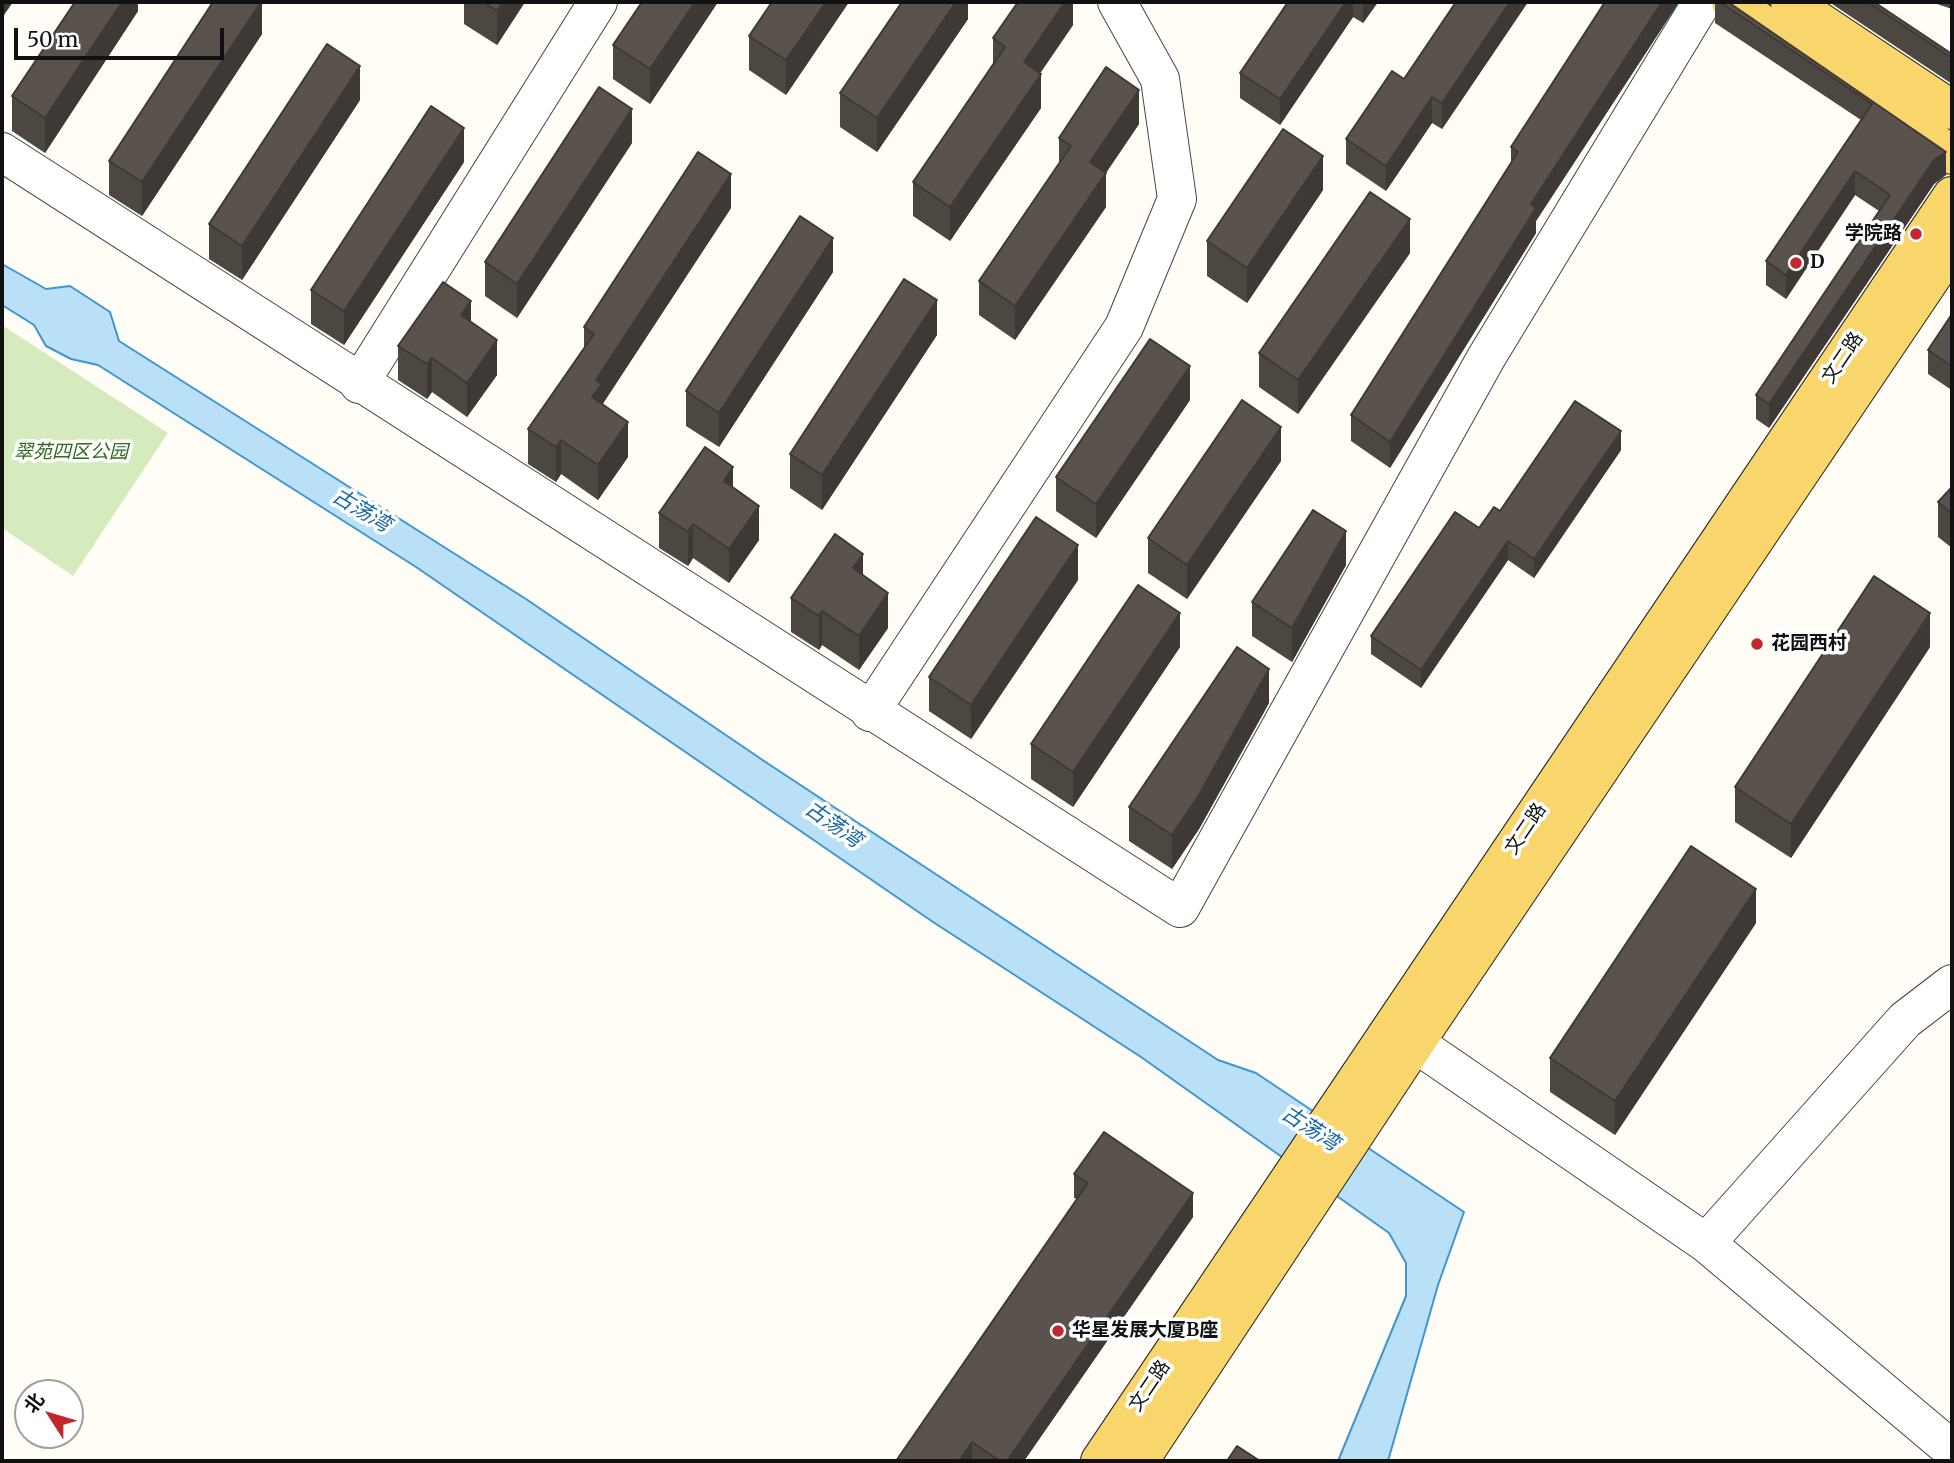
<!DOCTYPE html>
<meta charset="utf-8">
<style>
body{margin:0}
#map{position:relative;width:1954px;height:1463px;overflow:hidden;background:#fffdf5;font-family:Merriweather,"Noto Sans SC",serif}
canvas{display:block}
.frame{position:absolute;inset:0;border:4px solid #111;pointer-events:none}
.north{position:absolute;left:14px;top:1379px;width:70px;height:70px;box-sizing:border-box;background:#fff;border:2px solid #a0a0a0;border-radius:50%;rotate:307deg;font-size:19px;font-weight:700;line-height:28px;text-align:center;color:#111}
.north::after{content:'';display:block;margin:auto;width:24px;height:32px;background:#c4262e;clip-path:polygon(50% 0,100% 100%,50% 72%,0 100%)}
.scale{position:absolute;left:14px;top:28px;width:210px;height:32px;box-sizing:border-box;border:4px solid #111;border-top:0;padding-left:9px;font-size:21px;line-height:24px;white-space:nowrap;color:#111;-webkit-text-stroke:5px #fff;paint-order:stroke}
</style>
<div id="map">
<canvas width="1954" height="1463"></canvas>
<div class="frame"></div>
<div class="north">北</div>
<div class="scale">50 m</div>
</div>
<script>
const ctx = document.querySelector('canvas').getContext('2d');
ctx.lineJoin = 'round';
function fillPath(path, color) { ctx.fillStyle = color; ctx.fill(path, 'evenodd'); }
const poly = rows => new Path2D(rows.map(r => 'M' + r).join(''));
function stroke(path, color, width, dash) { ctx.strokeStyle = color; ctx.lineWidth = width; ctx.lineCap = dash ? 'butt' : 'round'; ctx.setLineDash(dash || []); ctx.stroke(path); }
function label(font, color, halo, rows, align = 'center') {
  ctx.font = font + ' Merriweather,"Noto Sans SC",serif'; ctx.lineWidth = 7; ctx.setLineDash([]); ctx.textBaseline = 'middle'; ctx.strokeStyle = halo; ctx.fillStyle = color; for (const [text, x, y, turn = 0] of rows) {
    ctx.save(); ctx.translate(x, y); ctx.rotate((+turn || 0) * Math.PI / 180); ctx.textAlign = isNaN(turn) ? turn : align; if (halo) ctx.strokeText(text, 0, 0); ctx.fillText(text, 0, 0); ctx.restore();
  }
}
fillPath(poly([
 [2,325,168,433,73,576,2,528]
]), '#d5ebbd');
const water = poly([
 [2,264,46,289,70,286,110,312,119,341,526,599,764,761,1218,1060,1256,1073,1464,1212,1438,1285,1388,1461,1338,1461,1406,1296,1406,1263,1389,1233,1141,1057,933,922,416,567,98,365,71,359,46,346,34,325,2,305,2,264]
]);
fillPath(water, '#b9e0f7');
stroke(water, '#3f96cf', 2);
const minor = poly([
 [2,152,1180,908,1486,358,1702,2],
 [359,384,598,2],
 [870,712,1124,327,1177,199,1160,79,1117,2],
 [1415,1043,1706,1243,1952,1450],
 [1706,1243,1905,1020,1952,984]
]);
const major = poly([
 [1731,2,1952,155],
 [1790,2,1952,110],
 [1100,1461,1952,196],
 [1139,1461,1415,1043,1952,247]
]);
stroke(minor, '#444', 40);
stroke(major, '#222', 40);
stroke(minor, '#fff', 38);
stroke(major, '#f9d66b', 38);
fillPath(poly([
 [138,2,138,11,45,153,12,131,12,96],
 [262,2,262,34,142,216,109,195,109,161],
 [464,2,525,2,497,45,464,24],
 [718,2,650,104,613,79,613,45],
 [772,2,849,2,786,95,749,70,749,36],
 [968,2,968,19,877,152,840,127,840,93],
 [1073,2,1073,25,1040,73,1041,108,950,241,913,216,913,182,993,65,993,38],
 [1288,2,1378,2,1363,23,1353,17,1280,125,1240,98,1240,73],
 [1456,2,1528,2,1442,129,1432,123,1386,191,1346,164,1346,139,1404,79],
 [1605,2,1679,2,1536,221,1536,233,1390,468,1351,441,1351,415,1511,163,1511,147],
 [1715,2,1728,2,1946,152,1946,175,1934,184,1769,428,1756,419,1756,395,1879,211,1855,195,1786,299,1766,285,1766,261,1861,120,1715,23],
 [1829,2,1874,2,1952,54,1952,84],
 [1931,2,1952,2,1952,9],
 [360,100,242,280,209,259,209,224],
 [1139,124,1106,173,1106,207,1015,340,979,315,979,281,1059,164,1059,138],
 [632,143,517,318,485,296,485,262],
 [464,162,344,345,311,324,311,290],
 [1323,190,1247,303,1207,276,1207,241],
 [731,208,602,405,628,457,598,500,561,474,556,482,528,464,528,429,584,349,584,327],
 [1410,253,1298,414,1259,387,1259,353],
 [833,272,719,447,686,426,686,391],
 [1952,314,1950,389,1928,374,1928,350],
 [471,322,497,375,467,417,432,392,427,399,398,380,398,346],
 [937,335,822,510,790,488,790,454],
 [1190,400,1096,538,1056,511,1056,477],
 [1621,450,1534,578,1508,560,1421,688,1371,654,1371,636,1479,528,1500,511],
 [1281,461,1187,599,1148,573,1148,538],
 [1952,487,1952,548,1938,537,1938,502],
 [733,488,759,540,729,583,693,558,688,566,659,548,659,513],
 [1346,565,1292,662,1252,636,1252,602],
 [863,575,888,628,859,670,822,645,819,650,791,632,791,598],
 [1078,580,971,739,929,711,929,677],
 [1180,647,1073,807,1031,779,1031,744],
 [1930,647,1791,858,1735,822,1735,787],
 [1269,703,1199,829,1172,869,1129,841,1129,807],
 [1756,923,1615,1135,1550,1092,1550,1058],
 [1074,1174,1193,1217,1024,1461,896,1461,1077,1199,1074,1198]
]), '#4d4742');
fillPath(poly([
 [2,2,13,2,2,18],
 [122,2,138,2,138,11,45,153,45,118],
 [261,2,262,2,262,34,142,216,142,182],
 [503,2,525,2,497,45,497,11],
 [695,2,718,2,650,104,650,69],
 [826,2,849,2,786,95,786,60],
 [956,2,968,2,968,19,877,152,877,118],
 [1065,2,1073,2,1073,25,1024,97,1024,62],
 [1346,2,1353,2,1353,17,1280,125,1280,99],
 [1363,2,1378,2,1363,23],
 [1510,2,1528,2,1442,129,1442,103],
 [1662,2,1679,2,1536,221,1536,233,1390,468,1390,442,1531,204],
 [360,66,360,100,242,280,242,246],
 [1041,74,1041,108,950,241,950,207],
 [1139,90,1139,124,1090,196,1090,162],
 [1432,97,1432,123,1386,191,1386,166],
 [632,109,632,143,517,318,517,284],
 [464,128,464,162,344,345,344,311],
 [1946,152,1946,175,1934,184,1769,428,1769,404,1934,160],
 [1323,156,1323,190,1247,303,1247,268],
 [1855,171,1855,195,1786,299,1786,275],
 [1106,173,1106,207,1015,340,1015,306],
 [731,174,731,208,602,405,592,397,596,380],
 [1410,219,1410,253,1298,414,1298,380],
 [833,238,833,272,719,447,719,413],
 [937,300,937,335,822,510,822,475],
 [471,301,471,336,461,315],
 [497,340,497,375,467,417,467,383],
 [432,358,432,392,427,399,427,364],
 [1952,361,1952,385,1950,389,1950,365],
 [1190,366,1190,400,1096,538,1096,504],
 [628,422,628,457,598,500,598,465],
 [1281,427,1281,461,1187,599,1187,565],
 [1621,431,1621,450,1534,578,1534,559],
 [561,440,561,474,556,482,556,447],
 [733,467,733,501,724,481],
 [759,506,759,540,729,583,729,549],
 [693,524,693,558,688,566,688,532],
 [1346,531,1346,565,1292,662,1292,628],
 [1508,541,1508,560,1421,688,1421,670],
 [1078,545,1078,580,971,739,971,705],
 [863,554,863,589,853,568],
 [888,593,888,628,859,670,859,636],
 [822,611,822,645,819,650,819,616],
 [1180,613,1180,647,1073,807,1073,772],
 [1930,613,1930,647,1791,858,1791,824],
 [1269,669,1269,703,1199,829,1172,869,1172,835],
 [1756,889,1756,923,1615,1135,1615,1101],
 [1193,1193,1193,1217,1024,1461,1007,1461],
 [972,1442,972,1461,959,1461]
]), '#3f3936');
const building = poly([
 [75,2,122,2,45,118,12,96,75,2],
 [213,2,261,2,142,182,109,161,213,2],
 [483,2,503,2,497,11,483,2],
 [642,2,695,2,650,69,613,45,642,2],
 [772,2,826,2,786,60,749,36,772,2],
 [902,2,956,2,877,118,840,93,902,2],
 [1018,2,1065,2,1024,62,1041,74,950,207,913,182,1005,47,993,38,1018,2],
 [1288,2,1346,2,1280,99,1240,73,1288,2],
 [1456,2,1510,2,1442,103,1432,97,1386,166,1346,139,1392,71,1404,79,1456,2],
 [1605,2,1662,2,1531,204,1536,208,1390,442,1351,415,1518,152,1511,147,1605,2],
 [1720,2,1728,2,1946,152,1934,160,1769,404,1756,395,1890,195,1855,171,1786,275,1766,261,1872,104,1720,2],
 [1868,2,1874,2,1952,54,1952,58,1868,2],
 [327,44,360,66,242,246,209,224,327,44],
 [1106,67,1139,90,1090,162,1106,173,1015,306,979,281,1071,146,1059,138,1106,67],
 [599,87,632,109,517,284,485,262,599,87],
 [431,106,464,128,344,311,311,290,431,106],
 [1283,129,1323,156,1247,268,1207,241,1283,129],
 [698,152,731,174,596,380,602,384,592,397,628,422,598,465,561,440,556,447,528,429,594,334,584,327,698,152],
 [1370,192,1410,219,1298,380,1259,353,1370,192],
 [800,216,833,238,719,413,686,391,800,216],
 [904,279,937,300,822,475,790,454,904,279],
 [443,282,471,301,461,315,497,340,467,383,432,358,427,364,398,346,443,282],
 [1952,314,1952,361,1950,365,1928,350,1952,314],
 [1150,339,1190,366,1096,504,1056,477,1150,339],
 [1242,400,1281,427,1187,565,1148,538,1242,400],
 [1575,401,1621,431,1534,559,1508,541,1421,670,1371,636,1455,512,1479,528,1494,507,1500,511,1575,401],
 [705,447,733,467,724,481,759,506,729,549,693,524,688,532,659,513,705,447],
 [1952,487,1952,514,1938,502,1952,487],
 [1313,510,1346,531,1292,628,1252,602,1313,510],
 [1036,517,1078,545,971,705,929,677,1036,517],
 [835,534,863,554,853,568,888,593,859,636,822,611,819,616,791,598,835,534],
 [1874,576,1930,613,1791,824,1735,787,1874,576],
 [1138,585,1180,613,1073,772,1031,744,1138,585],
 [1237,647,1269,669,1199,795,1172,835,1129,807,1237,647],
 [1691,846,1756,889,1615,1101,1550,1058,1691,846],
 [1104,1132,1193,1193,1007,1461,1000,1461,972,1442,959,1461,896,1461,1088,1183,1074,1174,1104,1132],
 [1237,1446,1260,1461,1227,1461,1237,1446]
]);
fillPath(building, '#5a524d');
stroke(building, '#3f3936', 2);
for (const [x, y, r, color] of [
 [1916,234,7,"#c4262e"],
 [1796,263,7,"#c4262e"],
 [1757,644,7,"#c4262e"],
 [1058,1331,7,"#c4262e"]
]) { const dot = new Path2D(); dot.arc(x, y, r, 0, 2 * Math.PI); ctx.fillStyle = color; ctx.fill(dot); stroke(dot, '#fff', 2.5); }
label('bold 19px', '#111', '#fff', [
 ["学院路",1902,234,"right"],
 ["D",1810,263],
 ["花园西村",1771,644],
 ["华星发展大厦B座",1072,1331]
], 'left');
label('19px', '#111', '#fff', [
 ["文二路",1843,358,-56],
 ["文二路",1526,829,-56],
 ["文二路",1150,1386,-56]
]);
label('italic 19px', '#2f6b1f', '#fff', [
 ["翠苑四区公园",71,453]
]);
label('italic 21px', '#1768a6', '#fff', [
 ["古荡湾",361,511,31],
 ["古荡湾",833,825,35],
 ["古荡湾",1310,1129,33]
]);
</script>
